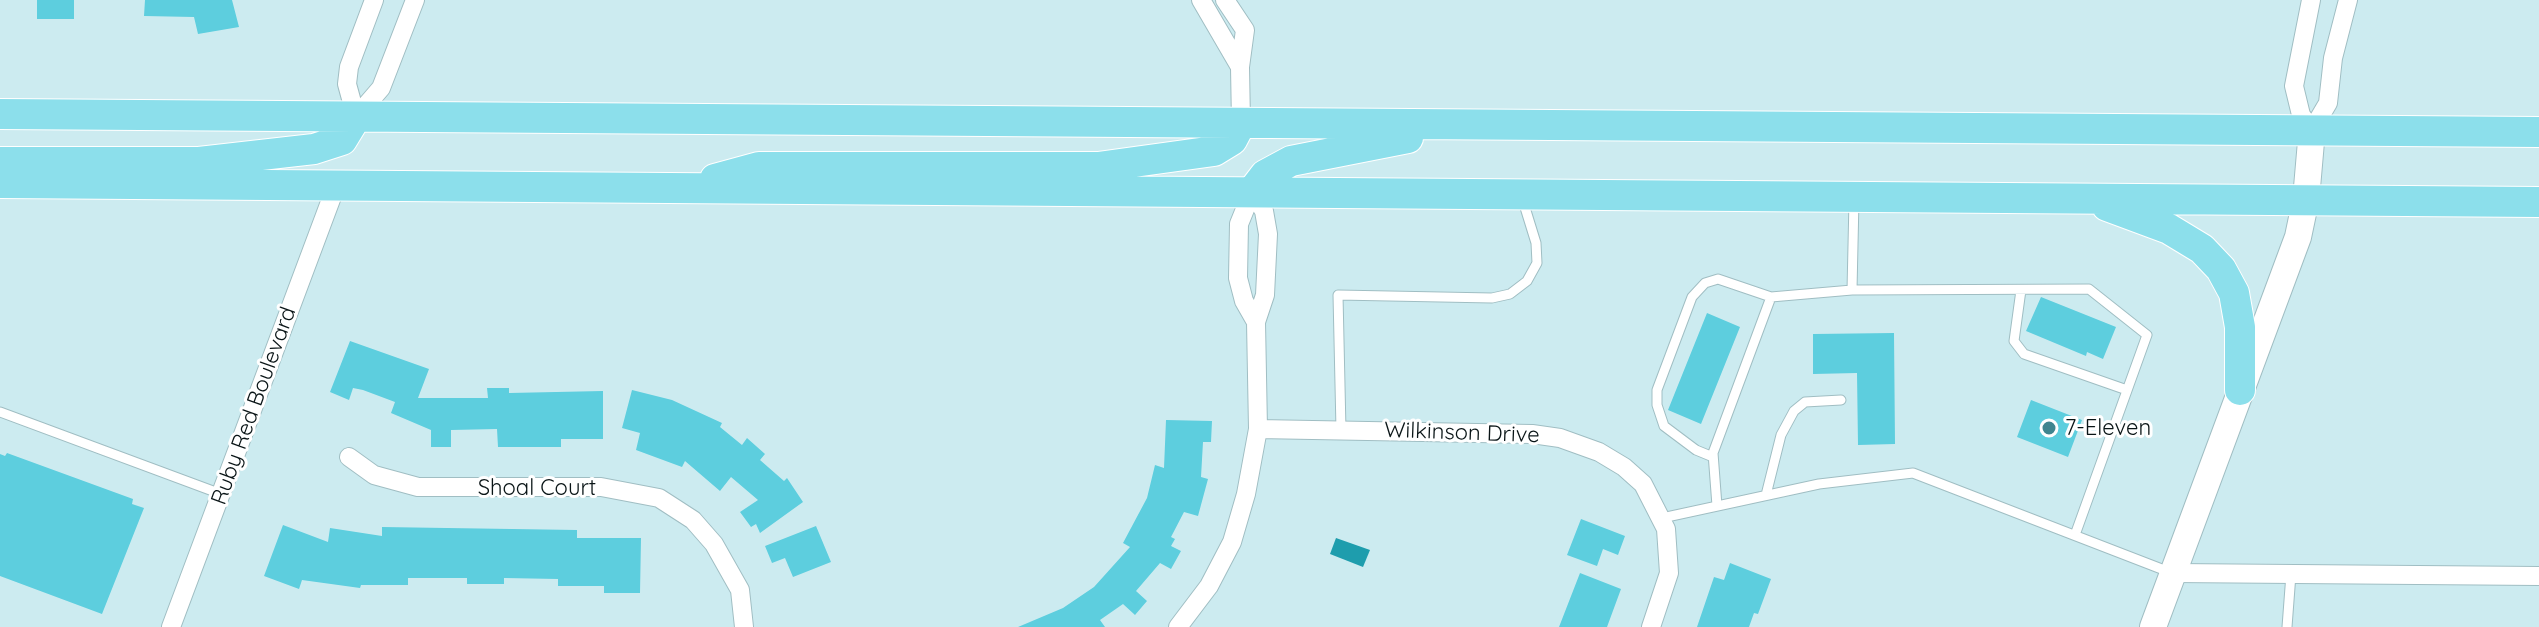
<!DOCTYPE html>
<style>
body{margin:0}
canvas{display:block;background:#ccebf0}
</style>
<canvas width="2539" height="627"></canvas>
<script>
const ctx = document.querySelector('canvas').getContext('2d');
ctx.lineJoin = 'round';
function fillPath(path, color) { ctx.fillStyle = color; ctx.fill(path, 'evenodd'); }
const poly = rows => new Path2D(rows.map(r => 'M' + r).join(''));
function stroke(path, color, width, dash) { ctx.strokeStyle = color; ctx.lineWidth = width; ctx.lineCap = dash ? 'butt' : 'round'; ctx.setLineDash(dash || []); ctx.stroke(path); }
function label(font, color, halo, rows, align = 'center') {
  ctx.font = font + ' Quicksand,sans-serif'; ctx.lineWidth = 6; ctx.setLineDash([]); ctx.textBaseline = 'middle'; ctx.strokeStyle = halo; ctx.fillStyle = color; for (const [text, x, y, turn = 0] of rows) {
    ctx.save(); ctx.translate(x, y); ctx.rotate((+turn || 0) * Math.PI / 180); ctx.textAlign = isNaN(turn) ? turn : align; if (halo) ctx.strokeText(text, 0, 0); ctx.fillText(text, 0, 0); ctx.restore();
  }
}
fillPath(poly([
 [1336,538,1370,550,1363,567,1330,554]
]), '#1e9dad');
fillPath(poly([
 [37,0,74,0,74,19,37,19],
 [145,0,232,0,239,27,198,34,194,17,144,16],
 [2041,297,2116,327,2103,359,2087,352,2086,356,2026,331],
 [1707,313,1740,327,1701,424,1668,410],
 [1894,333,1895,444,1858,445,1857,373,1813,374,1813,334],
 [350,341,429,369,418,398,488,398,487,388,509,388,509,393,603,391,603,439,561,439,561,447,498,447,497,429,451,430,451,447,431,447,431,430,391,413,395,402,363,390,353,388,349,400,330,392],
 [632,390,672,400,722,423,720,427,742,445,747,438,765,454,760,460,784,481,787,478,803,502,760,533,756,524,751,527,740,512,758,500,731,477,720,491,685,461,682,467,636,450,640,433,622,428],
 [2031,400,2082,420,2068,457,2017,437],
 [1166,420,1212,421,1211,442,1203,442,1201,477,1208,479,1198,516,1184,512,1171,537,1175,539,1171,546,1181,551,1171,569,1160,563,1136,591,1147,601,1135,615,1123,604,1100,620,1105,627,1018,627,1063,608,1094,587,1130,547,1123,543,1147,498,1155,465,1164,468],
 [7,453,133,499,132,504,144,508,102,614,0,576,0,454,5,456],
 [1581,519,1625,536,1618,555,1603,549,1597,566,1567,555],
 [283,525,328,542,330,528,382,536,382,527,577,530,577,538,641,538,640,593,604,593,604,586,558,586,558,579,504,578,504,584,467,584,467,578,408,578,408,585,361,585,360,588,302,580,299,589,264,576],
 [816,526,831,562,793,577,785,558,772,563,765,546],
 [1730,563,1771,579,1758,614,1754,613,1749,627,1697,627,1714,577,1724,580],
 [1580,573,1621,589,1607,627,1559,627]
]), '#5dcede');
const service = poly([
 [1854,200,1852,290,2089,289,2147,335,2075,535],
 [2021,290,2014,341,2024,354,2127,390],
 [1771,297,1852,290],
 [0,412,221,494],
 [1341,430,1338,295,1492,298,1510,294,1527,281,1537,263,1536,243,1523,201],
 [1713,457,1696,450,1664,426,1657,405,1657,390,1692,297,1705,283,1718,279,1771,297,1713,453,1717,506],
 [1766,495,1781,435,1794,411,1805,402,1841,400],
 [1662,518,1819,484,1913,473,2172,573],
 [2287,627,2291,574]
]);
const minor = poly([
 [374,0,349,67,347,84,356,117,381,88,415,0],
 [1201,0,1240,67],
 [1225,0,1245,30,1240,67,1241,123],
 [2311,0,2294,86,2301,115,2312,130,2328,103,2333,58,2348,0],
 [1258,429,1532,434,1560,438,1599,452,1624,467,1643,484,1666,529,1669,573,1651,627],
 [349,457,374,475,418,487,601,487,659,498,693,520,714,544,740,590,744,627],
 [2173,573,2539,576],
 [171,627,336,186],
 [1178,627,1209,586,1232,542,1246,494,1258,429,1256,322,1265,295,1268,234,1264,211,1252,192,1239,224,1238,278,1244,301,1256,322]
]);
const secondary = poly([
 [2153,627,2298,237,2306,199,2312,130]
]);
const trunk = poly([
 [0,114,2539,132],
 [0,162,199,162,314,149,342,140,356,117],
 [715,179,759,167,1098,167,1214,151,1232,140,1241,123],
 [0,183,2539,202],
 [1252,192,1265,175,1291,161,1408,138],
 [2107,206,2169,229,2202,249,2221,269,2234,293,2240,327,2240,390]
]);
stroke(service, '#a0bec3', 11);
stroke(minor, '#a0bec3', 20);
stroke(secondary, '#a0bec3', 28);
stroke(trunk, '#fff', 32);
stroke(service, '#fff', 9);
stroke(minor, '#fff', 18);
stroke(secondary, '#fff', 26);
stroke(trunk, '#8cdfeb', 30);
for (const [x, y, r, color] of [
 [2049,428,8,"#3f858f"]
]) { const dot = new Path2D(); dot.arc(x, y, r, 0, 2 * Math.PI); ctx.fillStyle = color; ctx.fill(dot); stroke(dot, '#fff', 3); }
label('22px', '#091416', '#fff', [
 ["Ruby Red Boulevard",254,406,-70],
 ["Wilkinson Drive",1462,433,2],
 ["Shoal Court",537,488]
]);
label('22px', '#091416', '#fff', [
 ["7-Eleven",2065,428]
], 'left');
</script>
